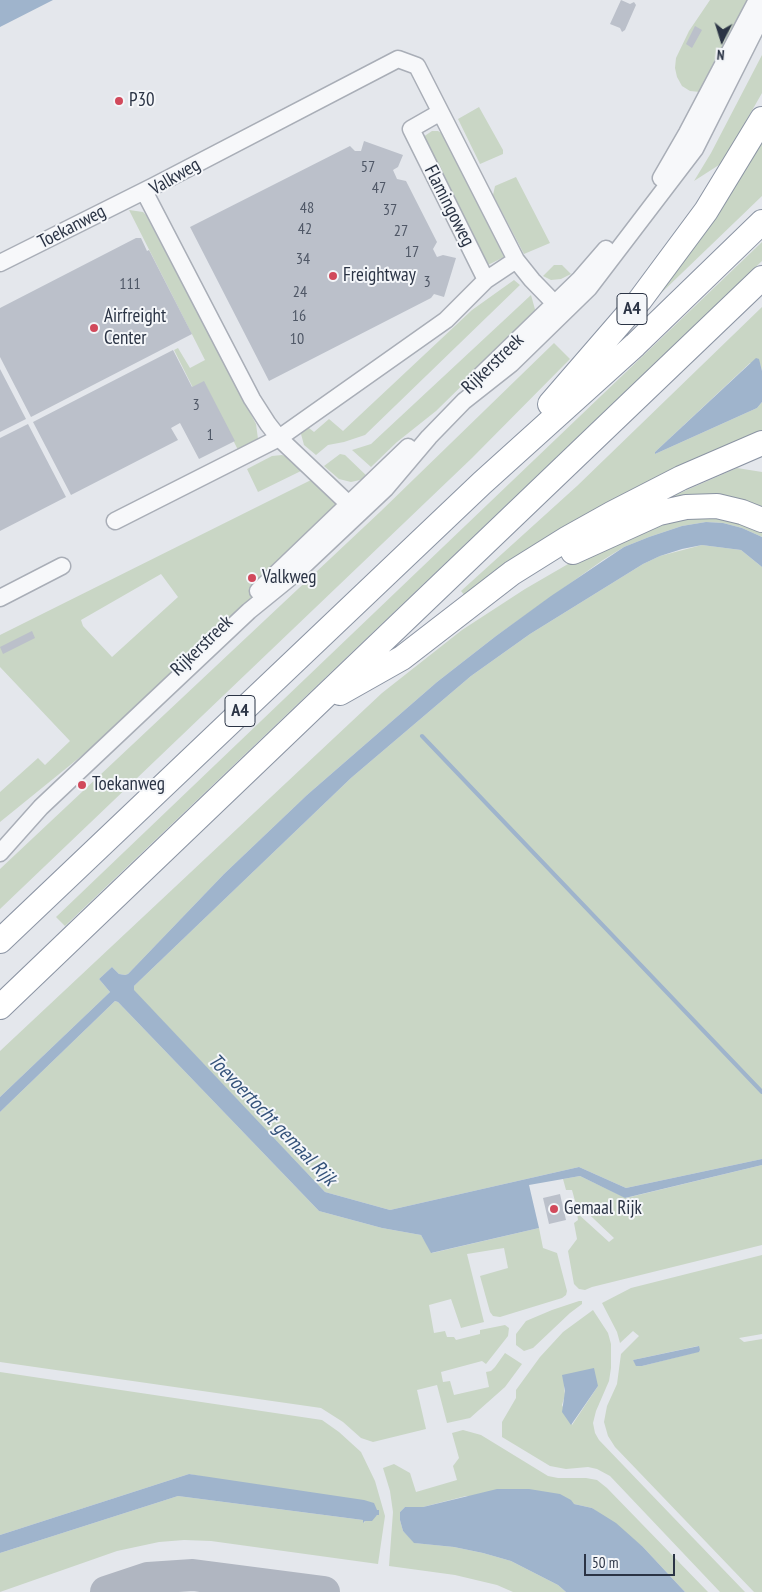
<!DOCTYPE html>
<style>
body{margin:0}
#map{position:relative;width:762px;height:1592px;overflow:hidden;background:#e4e7ec;font-family:"PT Sans Narrow",sans-serif}
canvas{display:block}
.north{position:absolute;left:697px;top:15px;width:50px;height:50px;-webkit-text-stroke:4px #f4f6f9;paint-order:stroke;rotate:185deg;font-size:14px;font-weight:700;line-height:20px;text-align:center;color:#2b3445}
.north::after{content:'';display:block;margin:auto;width:18px;height:22px;background:#2b3445;clip-path:polygon(50% 0,100% 100%,50% 72%,0 100%)}
.scale{position:absolute;left:584px;top:1554px;width:91px;height:22px;box-sizing:border-box;border:2px solid #2b3445;border-top:0;padding-left:6px;font-size:15px;line-height:18px;white-space:nowrap;color:#2b3445;-webkit-text-stroke:4px #f4f6f9;paint-order:stroke}
</style>
<div id="map">
<canvas width="762" height="1592"></canvas>
<div class="north">N</div>
<div class="scale">50 m</div>
</div>
<script>
const ctx = document.querySelector('canvas').getContext('2d');
ctx.lineJoin = 'round';
function fillPath(path, color) { ctx.fillStyle = color; ctx.fill(path, 'evenodd'); }
const poly = rows => new Path2D(rows.map(r => 'M' + r).join(''));
function stroke(path, color, width, dash) { ctx.strokeStyle = color; ctx.lineWidth = width; ctx.lineCap = dash ? 'butt' : 'round'; ctx.setLineDash(dash || []); ctx.stroke(path); }
function label(font, color, halo, rows, align = 'center') {
  ctx.font = font + ' "PT Sans Narrow",sans-serif'; ctx.lineWidth = 4; ctx.setLineDash([]); ctx.textBaseline = 'middle'; ctx.strokeStyle = halo; ctx.fillStyle = color; for (const [text, x, y, turn = 0] of rows) {
    ctx.save(); ctx.translate(x, y); ctx.rotate((+turn || 0) * Math.PI / 180); ctx.textAlign = isNaN(turn) ? turn : align; if (halo) ctx.strokeText(text, 0, 0); ctx.fillText(text, 0, 0); ctx.restore();
  }
}
fillPath(poly([
 [710,0,752,0,700,92,690,91,682,86,677,77,675,68,676,58,689,31],
 [762,55,762,93,722,163,694,181,711,153],
 [479,107,503,150,503,154,480,164,458,119],
 [432,131,438,131,443,134,504,257,486,266,420,139],
 [762,135,762,196,656,298],
 [516,177,550,243,524,254,493,195,495,186],
 [129,210,143,212,146,215,256,424,258,439,255,444,240,454,206,386,195,392,174,350,178,348,190,368,205,360],
 [762,242,762,261,65,926,56,917],
 [554,265,562,265,571,274,561,279,551,280,543,276],
 [514,280,520,285,365,435,344,442,328,445,316,455,304,445,301,434,303,430,309,428,314,432,329,419,343,431,472,310],
 [531,295,536,313,436,411,397,442,371,467,352,450,371,444],
 [762,307,762,371,760,364,750,363,655,452,655,454,757,408,762,402,762,436,466,597,461,591,577,486],
 [554,343,570,359,472,458,0,909,0,869,381,511],
 [340,454,345,455,369,478,351,482,339,479,324,466],
 [282,455,290,458,303,470,258,492,247,469,272,456],
 [737,468,762,472,762,516,678,504,673,496],
 [311,480,324,490,335,503,336,508,328,524,167,680,90,749,0,822,0,792,38,758,45,765,70,741,0,667,0,635],
 [161,574,178,597,112,657,83,626,81,620],
 [687,511,762,525,762,537,742,528,723,523,706,522,682,526,649,537,624,547,603,560,496,636,437,682,307,795,224,874,128,974,125,975,119,974,112,967,99,979,110,992,0,1097,0,1051,382,693,462,630,525,589,587,553],
 [702,545,741,550,762,567,762,1159,626,1188,579,1167,390,1210,325,1192,134,991,134,986,351,778,471,676,530,634,643,564,660,556],
 [115,1001,118,1002,319,1211,382,1228,421,1235,432,1253,539,1228,543,1248,557,1253,567,1291,566,1295,562,1298,500,1317,493,1316,490,1312,480,1276,508,1268,504,1248,467,1254,484,1322,461,1328,451,1299,429,1305,434,1333,445,1331,447,1337,454,1337,456,1340,480,1334,480,1330,505,1325,509,1328,508,1336,486,1364,482,1361,441,1372,443,1382,450,1381,454,1395,489,1387,486,1372,491,1371,495,1367,505,1353,522,1364,505,1387,470,1418,447,1423,437,1385,417,1390,426,1429,373,1442,361,1438,343,1422,321,1408,0,1362,0,1112],
 [762,1165,762,1245,592,1287,585,1290,579,1289,574,1284,568,1251,577,1239,574,1223,578,1220,577,1213,609,1242,614,1238,575,1201,572,1190,566,1190,563,1179,580,1176,626,1198],
 [762,1255,762,1334,739,1338,744,1342,762,1339,762,1592,754,1592,615,1447,608,1436,604,1422,607,1406,617,1384,621,1354,639,1336,633,1331,620,1343,617,1332,602,1303,631,1288],
 [698,1346,700,1351,697,1352,642,1366,638,1366,633,1360],
 [579,1301,582,1301,582,1304,570,1313,533,1348,524,1351,516,1345,516,1334,526,1321,552,1310],
 [593,1310,608,1333,611,1344,611,1368,609,1381,596,1411,593,1423,595,1433,599,1440,745,1592,720,1592,610,1476,597,1469,588,1467,566,1469,550,1466,502,1437,502,1422,516,1398,516,1390,540,1357,563,1332],
 [564,1386,598,1386,572,1425,562,1405,565,1395],
 [0,1372,322,1420,339,1432,361,1452,375,1481,385,1516,378,1564,211,1541,184,1540,159,1542,117,1551,0,1592,0,1553,178,1496,363,1520,364,1523,365,1521,379,1514,379,1511,189,1474,0,1535],
 [463,1430,481,1435,548,1476,558,1478,586,1478,597,1480,607,1488,708,1592,685,1592,643,1547,592,1508,574,1504,466,1496,423,1507,405,1507,400,1512,400,1520,403,1531,415,1543,454,1547,483,1553,511,1561,558,1585,566,1592,513,1592,497,1585,455,1575,389,1566,393,1512,390,1491,383,1468,394,1464,410,1473,416,1492,457,1480,453,1466,459,1458,452,1433]
]), '#c9d6c5');
fillPath(poly([
 [0,0,53,0,0,27],
 [756,358,759,359,762,371,762,402,757,408,655,454,655,452],
 [706,522,723,523,742,528,762,537,762,567,741,550,702,545,682,549,660,556,643,564,530,634,471,676,351,778,134,986,134,990,325,1192,390,1210,579,1167,626,1188,762,1159,762,1165,625,1198,580,1176,529,1185,539,1228,431,1253,421,1235,382,1228,319,1211,118,1002,115,1001,0,1112,0,1097,110,992,99,979,112,967,119,974,125,975,128,974,224,874,307,795,437,682,496,636,551,596,624,547,649,537,682,526],
 [699,1346,700,1350,699,1352,642,1366,636,1366,633,1360],
 [594,1368,598,1386,571,1425,562,1412,565,1391,562,1375],
 [189,1474,364,1500,374,1503,377,1510,379,1510,379,1515,377,1515,372,1521,365,1521,363,1523,363,1520,178,1496,0,1553,0,1535],
 [497,1489,529,1489,560,1494,571,1500,574,1504,592,1508,616,1523,643,1547,685,1592,566,1592,558,1585,511,1561,483,1553,454,1547,414,1543,403,1531,400,1520,400,1512,405,1507,423,1507]
]), '#9fb4cc');
stroke(poly([
 [422,736,762,1092]
]), '#9fb4cc', 4);
stroke(poly([
 [106,1592,148,1578,193,1575,324,1592]
]), '#b0b6c1', 32);
fillPath(poly([
 [621,0,630,4,634,2,636,5,625,30,622,32,620,28,610,24],
 [695,26,702,30,692,48,686,44],
 [364,141,403,155,398,167,393,170,397,179,406,181,437,242,433,249,437,257,443,255,456,258,444,297,434,294,431,298,269,381,190,227,350,146,355,151,361,151],
 [136,238,141,238,147,251,149,250,192,334,31,417,0,357,0,308],
 [173,350,192,387,204,381,235,441,199,459,180,423,171,428,178,440,71,495,33,422],
 [0,369,26,419,0,432],
 [28,424,66,497,0,531,0,438],
 [32,631,35,638,3,654,0,647],
 [560,1194,566,1220,549,1224,543,1198]
]), '#bbc0ca');
const minor = poly([
 [439,113,411,129,486,280,516,260],
 [661,178,687,133,757,0],
 [144,191,252,399,268,424,279,438,356,511],
 [0,263,154,186,398,59,417,66,516,260,532,280,563,312],
 [477,379,580,279,606,249],
 [115,521,279,438,446,320,486,280],
 [258,591,408,447],
 [0,598,62,566],
 [0,853,41,807,249,611,297,572,385,489,429,437,464,401,511,364,589,288,695,149,762,16]
]);
const highway = poly([
 [550,404,640,300,706,211,762,119],
 [573,552,659,513,686,507,717,506,742,512,762,520],
 [340,693,402,658,512,573,568,538,611,514,681,478,762,443],
 [0,941,482,483,635,345,762,222],
 [0,1007,762,278]
]);
stroke(minor, '#a9aeb7', 19);
stroke(highway, '#8b94a3', 26);
stroke(minor, '#f7f8fa', 16);
stroke(highway, '#fff', 24);
for (const [x, y, r, color] of [
 [119,101,5,"#d1495b"],
 [333,276,5,"#d1495b"],
 [94,328,5,"#d1495b"],
 [252,578,5,"#d1495b"],
 [82,785,5,"#d1495b"],
 [554,1209,5,"#d1495b"]
]) { const dot = new Path2D(); dot.arc(x, y, r, 0, 2 * Math.PI); ctx.fillStyle = color; ctx.fill(dot); stroke(dot, '#f4f6f9', 2); }
label('16px', '#4f5766', null, [
 ["57",368,167],
 ["47",379,188],
 ["48",307,208],
 ["37",390,210],
 ["42",305,229],
 ["27",401,231],
 ["17",412,252],
 ["34",303,259],
 ["3",427,282],
 ["111",130,284],
 ["24",300,292],
 ["16",299,316],
 ["10",297,339],
 ["3",196,405],
 ["1",210,435]
]);
for (const [x, y, w] of [
 [632,309,30],
 [240,711,30]
]) { const box = new Path2D(); box.roundRect(x - w / 2, y - 15.5, w, 31, 4); ctx.fillStyle = '#f4f6f9'; ctx.fill(box); stroke(box, '#2b3445', 1); }
label('bold 18px', '#2b3445', null, [
 ["A4",632,309],
 ["A4",240,711]
]);
label('19px', '#2b3445', '#f4f6f9', [
 ["P30",129,101],
 ["Freightway",343,276],
 ["Airfreight",104,317],
 ["Center",104,339],
 ["Valkweg",262,578],
 ["Toekanweg",92,785],
 ["Gemaal Rijk",564,1209]
], 'left');
label('19px', '#2b3445', '#f4f6f9', [
 ["Valkweg",175,177,-30],
 ["Flamingoweg",449,206,63],
 ["Toekanweg",72,227,-27],
 ["Rijkerstreek",493,364,-44],
 ["Rijkerstreek",202,646,-44]
]);
label('italic 20px', '#34527a', '#f4f6f9', [
 ["Toevoertocht gemaal Rijk",272,1120,46]
]);
</script>
